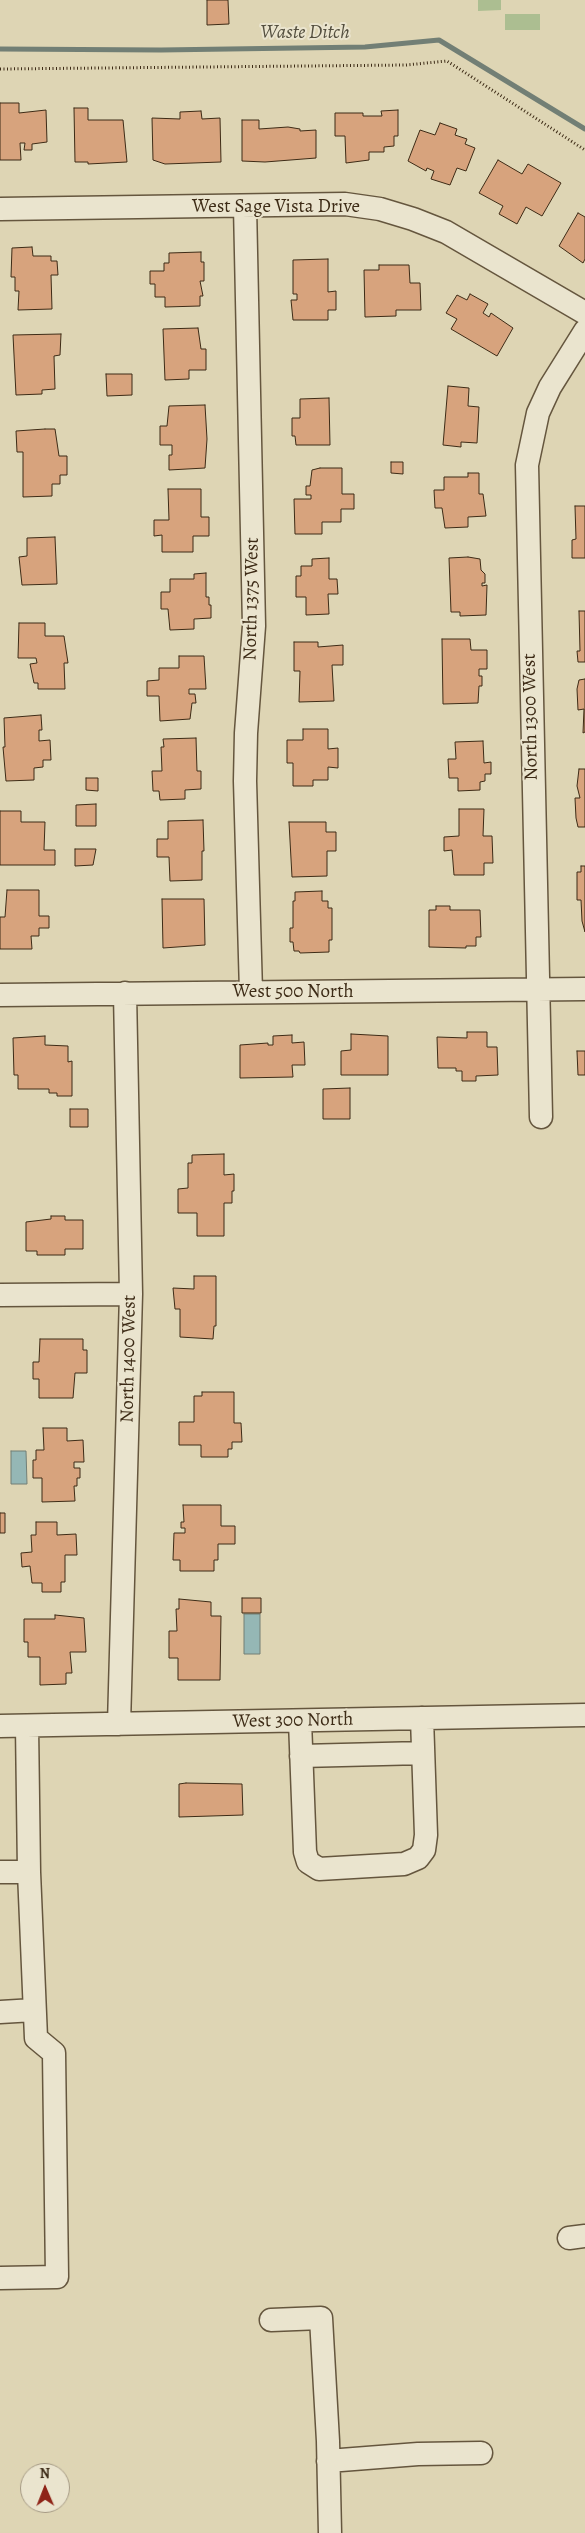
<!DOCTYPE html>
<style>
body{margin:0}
#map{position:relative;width:585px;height:2533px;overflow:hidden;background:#ded5b4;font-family:Alegreya,serif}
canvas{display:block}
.north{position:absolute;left:20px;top:2463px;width:50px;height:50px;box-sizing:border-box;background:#eae4ce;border:1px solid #a59a84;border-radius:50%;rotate:359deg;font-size:14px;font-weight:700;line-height:20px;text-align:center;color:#3d2b16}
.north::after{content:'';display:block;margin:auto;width:18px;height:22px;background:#8f2418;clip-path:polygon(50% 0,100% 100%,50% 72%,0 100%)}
</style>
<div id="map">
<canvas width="585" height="2533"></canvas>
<div class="north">N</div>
</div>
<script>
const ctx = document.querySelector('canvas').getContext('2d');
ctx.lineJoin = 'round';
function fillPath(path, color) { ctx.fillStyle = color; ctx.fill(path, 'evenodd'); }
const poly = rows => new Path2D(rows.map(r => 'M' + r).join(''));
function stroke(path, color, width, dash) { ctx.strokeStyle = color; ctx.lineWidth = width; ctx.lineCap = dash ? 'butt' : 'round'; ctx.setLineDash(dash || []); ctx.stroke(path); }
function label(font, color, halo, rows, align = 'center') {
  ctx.font = font + ' Alegreya,serif'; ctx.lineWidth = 4; ctx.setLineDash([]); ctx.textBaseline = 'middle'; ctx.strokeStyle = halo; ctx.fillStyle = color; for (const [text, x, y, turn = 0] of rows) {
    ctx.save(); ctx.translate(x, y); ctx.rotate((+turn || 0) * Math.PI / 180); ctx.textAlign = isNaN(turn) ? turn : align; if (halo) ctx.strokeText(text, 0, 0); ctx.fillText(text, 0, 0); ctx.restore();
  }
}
fillPath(poly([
 [478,0,501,0,501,10,478,11],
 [505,14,540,14,540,30,505,30]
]), '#acbe91');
const water = poly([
 [11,1451,26,1451,27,1484,11,1484,11,1451],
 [244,1614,260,1614,260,1654,244,1654,244,1614]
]);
fillPath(water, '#95b7b5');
stroke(water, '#727f75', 1);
stroke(poly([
 [0,49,161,50,365,47,439,40,585,129]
]), '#727f75', 5);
const building = poly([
 [207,0,228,0,229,24,207,25,207,0],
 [0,103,19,103,19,113,46,110,47,142,32,144,32,150,24,150,25,143,20,143,21,160,0,160,0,103],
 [74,108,88,108,88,120,123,120,127,162,88,164,88,162,75,162,74,108],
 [398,110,398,136,394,136,394,146,384,147,384,152,369,152,369,160,346,163,345,136,335,136,335,113,363,113,363,116,382,116,381,111,398,110],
 [201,111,202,119,220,118,221,162,165,164,153,160,152,118,180,119,180,112,201,111],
 [242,120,259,120,259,129,288,127,300,129,300,131,316,130,316,158,265,162,242,161,242,120],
 [440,123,457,129,455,135,467,139,465,144,475,148,466,171,457,168,450,185,431,179,434,171,427,168,426,171,408,161,420,130,435,135,440,123],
 [498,160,522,174,528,164,561,183,542,216,526,207,517,224,499,214,503,206,479,193,498,160],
 [578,213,585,217,585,259,583,263,559,246,578,213],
 [32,247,33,256,51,256,51,261,57,261,58,275,51,275,52,309,18,310,19,291,15,291,15,277,11,277,12,248,32,247],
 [201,252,201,262,204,262,204,281,200,281,203,296,200,296,200,306,165,307,165,297,155,297,155,284,150,284,150,271,164,271,164,263,169,263,169,253,201,252],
 [328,259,328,292,336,291,336,310,328,310,328,320,293,320,291,300,297,300,297,294,293,294,293,260,328,259],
 [379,265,409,265,410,283,420,283,421,310,396,310,396,316,365,317,364,270,379,270,379,265],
 [470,294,488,304,483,313,489,317,491,313,513,328,497,356,451,329,457,319,446,313,457,295,467,300,470,294],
 [198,328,201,349,206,349,206,370,189,370,189,379,165,380,163,329,198,328],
 [61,334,60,355,54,356,55,389,42,390,42,394,16,395,13,335,61,334],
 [106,374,132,374,132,395,107,396,106,374],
 [448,386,469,388,468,406,479,407,477,443,461,442,461,447,443,445,448,386],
 [329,398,330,445,296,445,295,436,292,436,292,418,300,418,300,399,329,398],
 [205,405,207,439,205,468,169,470,169,455,172,455,172,445,160,445,160,426,167,426,169,406,205,405],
 [45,429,55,429,59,456,67,456,67,475,60,475,60,484,52,484,52,496,23,497,23,452,17,452,16,431,45,429],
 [391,462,403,462,403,474,391,473,391,462],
 [320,468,342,468,342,494,354,494,354,509,341,509,341,522,322,522,322,534,295,534,294,499,311,499,311,495,306,495,306,486,310,486,312,470,320,468],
 [468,473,479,473,479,494,483,494,486,516,468,517,468,527,445,528,442,508,435,508,434,490,444,490,444,477,468,477,468,473],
 [168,489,201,489,201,517,209,517,209,536,193,536,193,552,162,552,162,535,154,536,154,520,169,520,168,489],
 [575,506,585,506,585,558,572,558,572,540,576,539,575,506],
 [55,537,57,584,22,585,19,557,27,556,27,538,55,537],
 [468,557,480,559,481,570,485,574,485,583,482,583,482,586,487,585,486,615,460,616,460,612,451,612,449,558,468,557],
 [329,558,329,579,337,579,338,594,328,594,329,614,306,615,306,597,296,597,296,576,301,576,301,566,312,566,312,559,329,558],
 [206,573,206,597,209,597,209,605,211,605,211,618,194,619,194,629,170,630,168,609,161,609,161,592,170,592,170,579,194,579,194,574,206,573],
 [579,611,585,611,585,662,578,662,577,651,580,651,579,611],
 [19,623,45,623,45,636,64,636,68,663,64,663,65,689,38,689,38,683,34,683,30,664,37,663,36,658,18,658,19,623],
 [442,639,470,639,471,650,487,650,487,669,479,669,479,676,482,676,482,686,479,686,478,703,443,704,442,639],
 [294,642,318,642,318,647,343,645,343,665,332,665,334,701,299,702,300,671,294,671,294,642],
 [179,656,204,656,206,689,189,689,189,694,195,694,196,703,192,703,190,719,160,721,159,696,147,696,147,681,159,680,159,668,179,668,179,656],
 [585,679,585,732,583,733,584,709,578,710,577,689,579,680,585,679],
 [41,715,42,730,39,730,39,741,50,740,51,760,43,760,43,767,34,768,34,780,6,781,3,747,5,747,4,718,41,715],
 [303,729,328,729,328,749,338,748,338,768,328,767,328,780,313,780,313,786,293,786,293,763,287,763,287,740,303,740,303,729],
 [196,738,197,771,201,771,201,789,185,790,185,799,160,800,159,791,153,791,152,771,162,771,161,747,164,747,163,739,196,738],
 [483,741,484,763,491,762,491,774,485,774,485,781,480,782,480,790,458,791,458,778,449,778,448,759,456,759,455,742,483,741],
 [579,769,585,769,585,827,578,827,576,818,575,798,580,798,577,786,579,769],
 [86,778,98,778,98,791,86,790,86,778],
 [96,804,96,826,76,826,76,805,96,804],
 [459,809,484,809,483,836,492,836,493,863,484,863,484,875,454,875,452,850,444,851,444,837,459,836,459,809],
 [0,811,21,811,21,822,45,822,44,850,55,850,55,865,0,865,0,811],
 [203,820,204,851,202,851,202,880,170,881,169,857,157,857,157,839,168,839,168,821,203,820],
 [289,822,326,822,326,832,336,832,336,851,327,851,327,876,292,877,289,822],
 [75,849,96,849,93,865,75,866,75,849],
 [581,866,585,866,585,932,582,921,581,900,577,900,577,872,581,872,581,866],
 [7,890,39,890,39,916,49,916,49,928,39,928,39,936,31,936,32,949,0,949,0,917,5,917,7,890],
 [322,891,322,901,328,901,328,908,332,908,332,940,329,940,329,952,300,953,299,951,294,951,293,942,290,942,290,928,293,928,293,901,295,901,295,892,322,891],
 [162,899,204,899,205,945,163,948,162,899],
 [436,906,450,906,450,910,480,910,481,937,476,937,476,946,466,946,466,948,429,947,429,910,436,910,436,906],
 [467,1032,487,1032,487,1047,497,1047,498,1075,476,1076,476,1081,462,1081,462,1071,456,1071,456,1068,438,1068,437,1037,467,1038,467,1032],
 [351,1034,388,1036,388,1075,341,1075,341,1051,351,1050,351,1034],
 [292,1035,292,1043,304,1042,305,1065,292,1065,293,1077,240,1078,240,1045,268,1043,268,1045,273,1045,273,1036,292,1035],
 [45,1036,45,1045,68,1046,68,1062,72,1061,72,1096,57,1096,57,1093,49,1093,49,1089,18,1089,18,1075,14,1075,13,1038,45,1036],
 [577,1051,585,1051,585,1075,578,1075,577,1051],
 [350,1088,350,1119,323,1119,323,1089,350,1088],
 [70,1109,88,1109,88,1127,70,1127,70,1109],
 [224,1154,224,1175,234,1174,234,1191,232,1191,232,1203,224,1203,224,1236,197,1236,197,1213,178,1213,178,1189,188,1188,188,1163,192,1163,192,1155,224,1154],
 [51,1216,65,1216,65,1220,83,1220,83,1249,65,1249,65,1255,37,1255,37,1251,26,1251,26,1222,51,1219,51,1216],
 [194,1276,216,1276,216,1326,214,1326,213,1339,180,1337,180,1309,175,1309,173,1288,194,1289,194,1276],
 [40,1339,83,1339,83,1350,87,1350,87,1373,75,1373,73,1398,39,1398,39,1379,33,1379,33,1362,39,1362,40,1339],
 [202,1392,234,1392,234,1423,241,1423,242,1442,232,1442,232,1449,228,1449,228,1457,201,1457,201,1445,179,1445,179,1422,194,1422,194,1396,202,1396,202,1392],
 [43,1428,67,1428,67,1441,83,1440,84,1462,74,1462,74,1468,80,1468,80,1478,77,1478,77,1486,74,1486,75,1501,42,1502,42,1478,33,1478,33,1460,36,1460,36,1450,44,1450,43,1428],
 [183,1505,221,1505,221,1526,235,1526,235,1544,218,1544,218,1560,214,1560,214,1571,180,1571,180,1560,173,1560,174,1533,185,1533,185,1528,181,1528,181,1522,184,1522,183,1505],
 [0,1513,5,1513,5,1533,0,1533,0,1513],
 [36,1522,57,1522,57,1535,76,1534,77,1555,65,1555,65,1582,61,1582,61,1592,42,1592,42,1583,32,1583,30,1566,22,1567,21,1553,32,1552,31,1535,36,1535,36,1522],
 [242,1598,261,1598,261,1613,242,1613,242,1598],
 [179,1599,211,1602,211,1616,221,1616,220,1680,178,1680,178,1658,169,1658,169,1631,177,1631,176,1609,179,1609,179,1599],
 [55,1615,84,1618,86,1652,70,1652,72,1673,66,1673,66,1684,40,1685,40,1657,28,1657,28,1642,24,1642,24,1619,55,1619,55,1615],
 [186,1783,242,1784,243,1815,179,1817,179,1784,186,1783]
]);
fillPath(building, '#d7a37d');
stroke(building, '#3d2b16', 1);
const minor = poly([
 [245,206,254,626,246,733,245,781,251,992],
 [0,209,345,204,380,209,413,219,446,232,585,313],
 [0,995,585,989],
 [541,1117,527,465,538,413,550,387,585,331],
 [0,1295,131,1294],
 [300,1721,305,1852,308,1862,319,1869,404,1864,418,1858,424,1850,426,1835,422,1718],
 [119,1724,131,1294,125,993],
 [0,1726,585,1715],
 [301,1756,423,1753],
 [0,1872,29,1872,27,1726],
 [0,2012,34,2010],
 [569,2238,585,2236],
 [0,2278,57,2277,54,2053,36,2038,29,1872],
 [271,2320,321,2318,328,2441,330,2533],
 [328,2461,418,2454,481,2453]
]);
stroke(minor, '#65563e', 25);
stroke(poly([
 [0,69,406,65,447,61,585,150]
]), '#3d2b16', 3, [1, 2.5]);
stroke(minor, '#eae4ce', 22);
label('19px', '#3d2b16', '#eae4ce', [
 ["West Sage Vista Drive",276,207],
 ["North 1375 West",252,599,-89],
 ["North 1300 West",531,717,-91],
 ["West 500 North",293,992],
 ["North 1400 West",129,1359,-89],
 ["West 300 North",293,1721,-1]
]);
label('italic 20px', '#534e3e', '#eae4ce', [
 ["Waste Ditch",305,33]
]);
</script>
